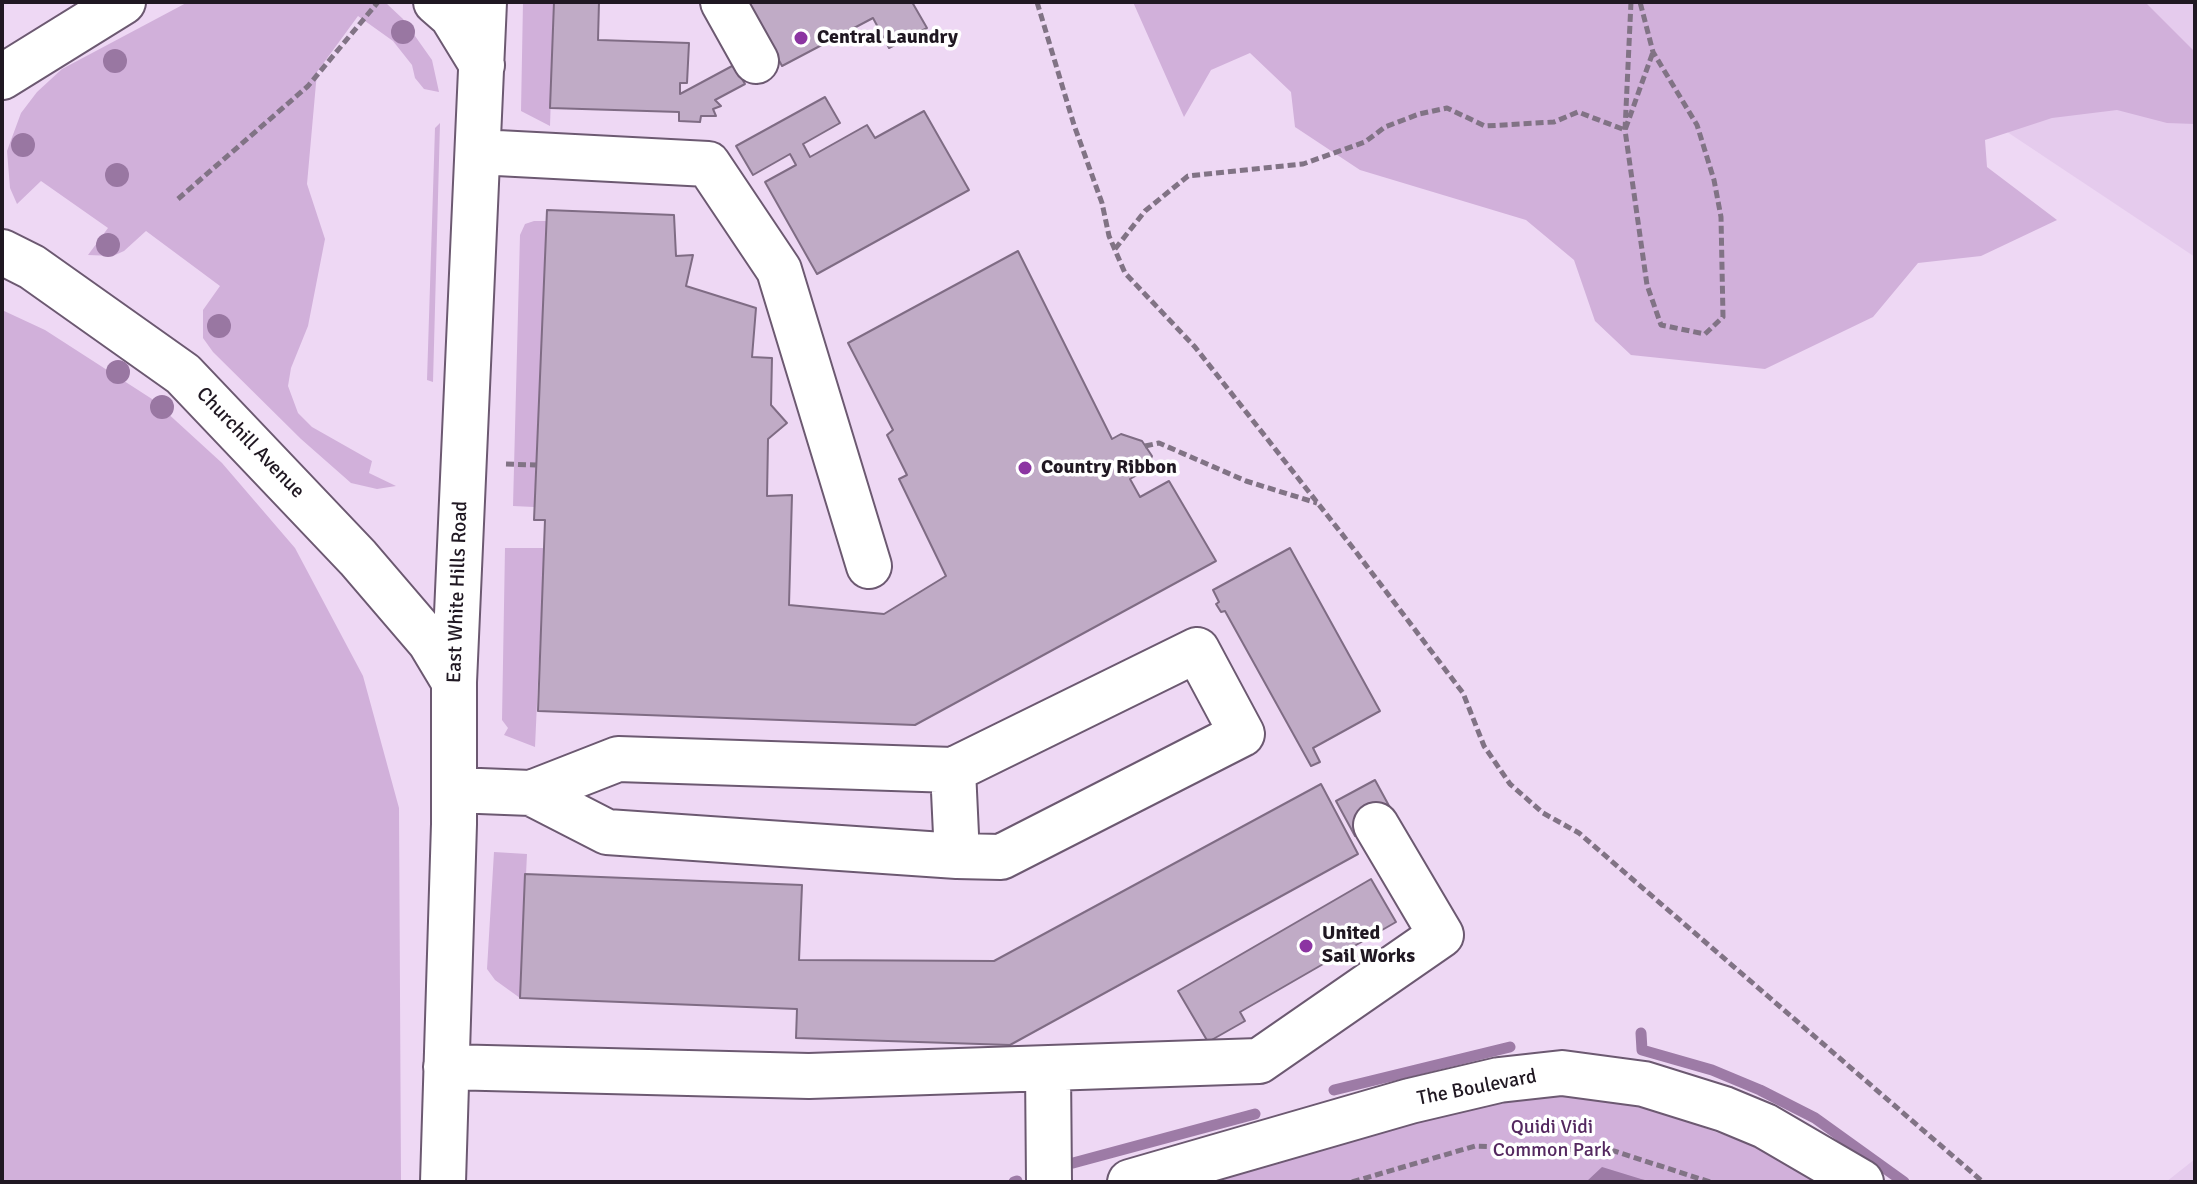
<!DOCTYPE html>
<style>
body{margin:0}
#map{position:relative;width:2197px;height:1184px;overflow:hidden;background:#eed8f4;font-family:Signika,sans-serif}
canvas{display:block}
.frame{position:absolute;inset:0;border:4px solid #201822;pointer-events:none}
</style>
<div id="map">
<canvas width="2197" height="1184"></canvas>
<div class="frame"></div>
</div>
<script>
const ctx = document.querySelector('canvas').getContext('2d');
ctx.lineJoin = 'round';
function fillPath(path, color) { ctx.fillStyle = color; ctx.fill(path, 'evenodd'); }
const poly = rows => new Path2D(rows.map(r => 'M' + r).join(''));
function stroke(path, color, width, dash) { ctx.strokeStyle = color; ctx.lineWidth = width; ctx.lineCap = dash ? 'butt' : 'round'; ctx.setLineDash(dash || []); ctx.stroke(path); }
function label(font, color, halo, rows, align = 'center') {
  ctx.font = font + ' Signika,sans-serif'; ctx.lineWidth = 7; ctx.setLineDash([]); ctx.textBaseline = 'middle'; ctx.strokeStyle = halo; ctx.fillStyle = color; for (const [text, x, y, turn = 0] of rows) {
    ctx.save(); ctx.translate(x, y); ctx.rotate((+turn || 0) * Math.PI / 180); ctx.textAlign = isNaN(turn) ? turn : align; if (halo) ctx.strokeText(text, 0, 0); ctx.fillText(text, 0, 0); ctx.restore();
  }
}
fillPath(poly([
 [1868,2,2195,2,2195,257,1887,52],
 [2195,1159,2195,1182,2166,1182]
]), '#e5cbed');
fillPath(poly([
 [188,2,386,3,403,19,432,60,439,92,424,89,415,78,412,65,393,41,358,16,317,72,307,184,325,239,308,326,291,368,288,386,298,413,312,427,372,461,369,473,396,486,377,489,351,483,301,439,213,352,203,338,203,310,220,286,146,231,124,251,113,256,88,255,108,228,41,181,17,204,10,188,7,151,21,113,37,92,62,69],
 [523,2,554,2,550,126,521,111],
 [1133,2,2145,2,2195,52,2195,124,2167,123,2117,110,2052,118,1985,140,1987,167,2057,220,1981,256,1918,263,1873,317,1765,369,1631,355,1595,321,1574,260,1526,220,1360,170,1295,127,1291,92,1250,53,1211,70,1184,117],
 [440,123,433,382,427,380,435,128],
 [534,221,547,221,534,507,513,506,520,235,525,224],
 [2,310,45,330,152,399,222,463,295,548,363,676,399,808,401,1182,2,1182],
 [505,548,544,548,535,747,504,735,508,728,502,720],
 [494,852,527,854,520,998,495,980,487,969],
 [1544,1094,1580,1095,1641,1105,1752,1145,1826,1182,1209,1182,1438,1114]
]), '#d1b0da');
fillPath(poly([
 [1602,1167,1641,1179,1653,1182,1586,1182]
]), '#9d7ba6');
stroke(poly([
 [1641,1033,1642,1050,1712,1070,1760,1090,1815,1118,1904,1182],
 [1334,1090,1510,1047],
 [1073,1163,1255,1114],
 [1014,1182,1017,1181]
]), '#9d7ba6', 11);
const building = poly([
 [554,2,599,2,598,40,689,43,687,83,680,83,680,94,734,65,745,84,715,100,721,106,713,109,716,116,701,116,700,122,679,121,679,112,550,108,554,2],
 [748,2,912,2,927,28,889,48,873,18,782,66,748,2],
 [825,97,840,123,803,144,810,157,867,125,875,138,924,111,969,190,817,274,765,182,796,165,790,154,753,175,736,146,825,97],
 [547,210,674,215,676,256,693,255,686,286,756,308,752,357,772,358,771,405,787,423,768,439,767,496,792,495,789,605,884,614,946,576,899,479,907,475,887,435,893,430,848,343,1018,251,1112,439,1121,434,1142,441,1152,456,1146,470,1130,479,1140,497,1169,481,1216,561,915,725,538,711,545,520,534,520,547,210],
 [1290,548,1380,711,1313,748,1320,762,1311,766,1225,611,1221,612,1216,604,1219,602,1213,590,1290,548],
 [1375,780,1394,815,1355,836,1336,801,1375,780],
 [1321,784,1358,854,1010,1045,796,1038,797,1009,520,998,525,874,802,885,799,960,994,961,1321,784],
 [1371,879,1396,922,1240,1012,1245,1021,1208,1042,1178,991,1371,879]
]);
fillPath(building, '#c0abc6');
stroke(building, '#7f6c84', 2);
const minor = poly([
 [436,2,452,16,482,65],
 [723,2,756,61],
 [2,77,123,2],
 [478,152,708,164,779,270,869,566],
 [2,252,32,267,183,374,358,558,430,642,454,682],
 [953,770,1197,650,1242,734,1001,857,957,856],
 [454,790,531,793,618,759,953,770,957,856,607,832,531,793],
 [446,1067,809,1076,1259,1061,1441,935,1376,825],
 [1048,1069,1049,1182],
 [443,1182,454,824,454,682,484,2],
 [1130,1182,1410,1101,1499,1080,1562,1073,1644,1084,1724,1109,1765,1126,1861,1182]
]);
stroke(minor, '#6c5971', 48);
stroke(poly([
 [1037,2,1074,125,1102,203,1109,236,1125,273,1195,347,1353,548,1463,693,1484,746,1510,784,1543,813,1579,833,1983,1182],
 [1631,2,1625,130,1647,285,1661,325,1705,334,1723,317,1721,217,1714,180,1697,125,1653,52,1640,2],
 [178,199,308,86,378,2],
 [1115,249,1145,211,1188,176,1303,164,1365,142,1385,127,1419,114,1447,108,1485,126,1554,122,1578,112,1625,130,1653,52],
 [1145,446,1159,443,1246,481,1317,503],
 [506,464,536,465],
 [1352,1182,1475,1146,1614,1151,1710,1182]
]), '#817385', 5, [8, 4]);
stroke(minor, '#fff', 44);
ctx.fillStyle = '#9977a2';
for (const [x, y] of [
 [403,32],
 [115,61],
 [23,145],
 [117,175],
 [108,245],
 [219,326],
 [118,372],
 [162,407]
]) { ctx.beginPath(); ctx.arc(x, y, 12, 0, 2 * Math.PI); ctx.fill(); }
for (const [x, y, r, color] of [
 [801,38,8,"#8c35a2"],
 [1025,468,8,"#8c35a2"],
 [1306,946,8,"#8c35a2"]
]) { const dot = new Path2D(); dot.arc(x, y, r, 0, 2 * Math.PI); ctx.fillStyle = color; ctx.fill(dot); stroke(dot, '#fff', 3); }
label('bold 20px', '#201822', '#fff', [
 ["Central Laundry",817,38],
 ["Country Ribbon",1041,468],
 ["United",1322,934],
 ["Sail Works",1322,957]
], 'left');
label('20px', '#201822', '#fff', [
 ["Churchill Avenue",250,443,46],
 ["East White Hills Road",458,592,-88],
 ["The Boulevard",1477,1088,-11]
]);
label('20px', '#54285f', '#fff', [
 ["Quidi Vidi",1552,1128],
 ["Common Park",1552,1151]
]);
</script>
